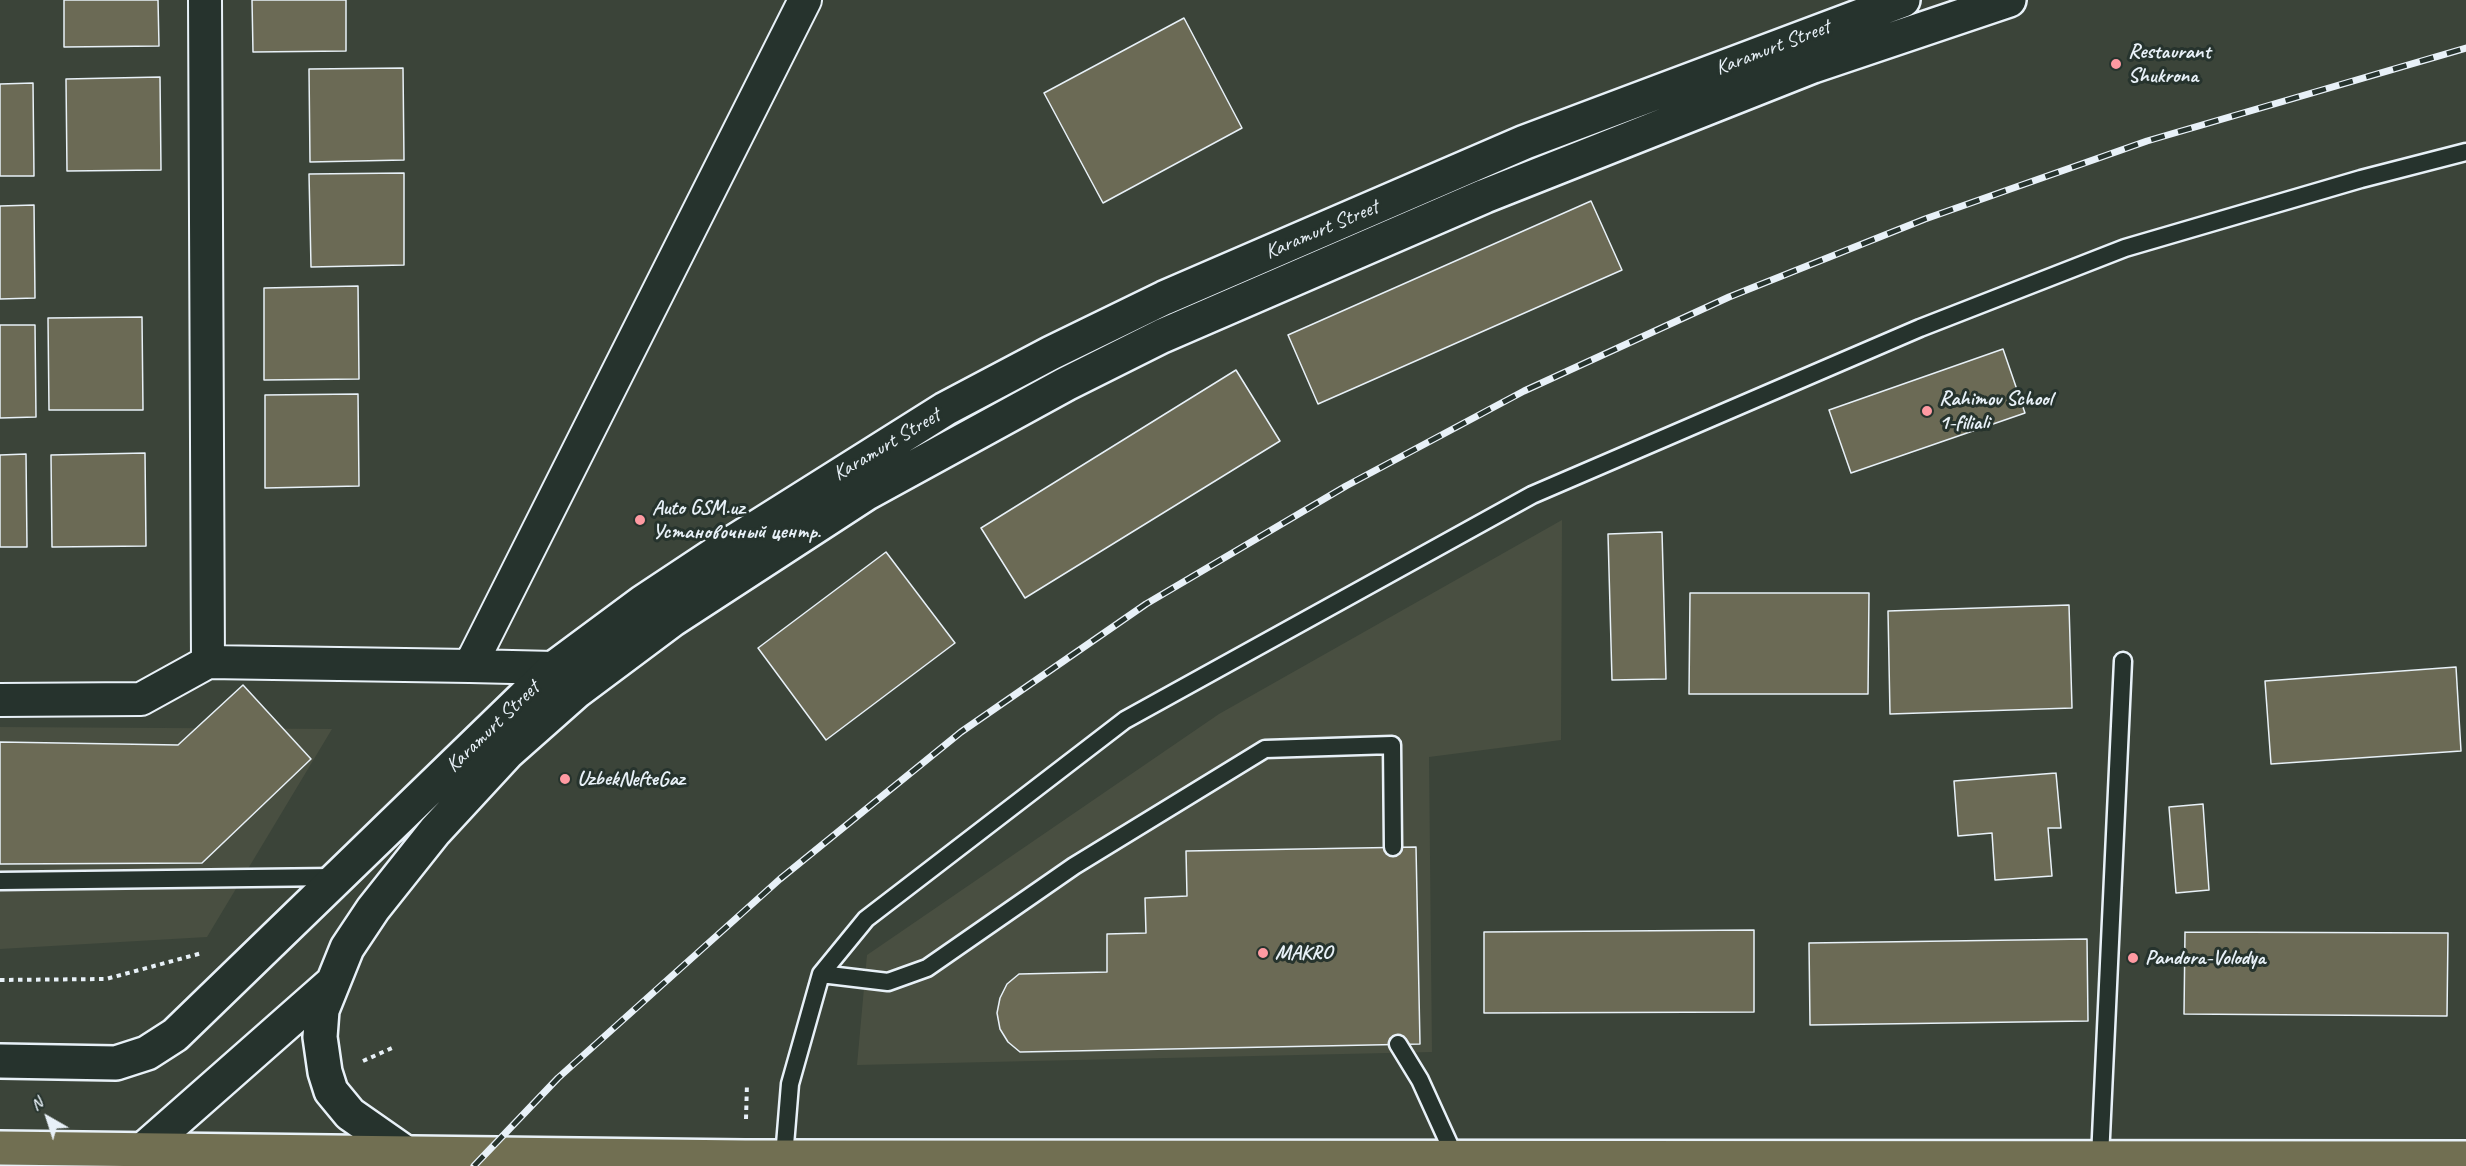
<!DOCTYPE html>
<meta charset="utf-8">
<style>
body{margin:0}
#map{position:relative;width:2466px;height:1166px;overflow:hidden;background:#3b4439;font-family:Caveat,sans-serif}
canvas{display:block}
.north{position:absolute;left:18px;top:1088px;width:60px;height:60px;-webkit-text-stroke:4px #26332d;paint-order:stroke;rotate:321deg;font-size:16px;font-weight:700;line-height:24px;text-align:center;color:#e8f1f8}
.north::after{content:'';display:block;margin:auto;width:21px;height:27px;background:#e8f1f8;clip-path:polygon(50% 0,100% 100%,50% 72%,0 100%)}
</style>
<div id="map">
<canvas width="2466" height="1166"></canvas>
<div class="north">N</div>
</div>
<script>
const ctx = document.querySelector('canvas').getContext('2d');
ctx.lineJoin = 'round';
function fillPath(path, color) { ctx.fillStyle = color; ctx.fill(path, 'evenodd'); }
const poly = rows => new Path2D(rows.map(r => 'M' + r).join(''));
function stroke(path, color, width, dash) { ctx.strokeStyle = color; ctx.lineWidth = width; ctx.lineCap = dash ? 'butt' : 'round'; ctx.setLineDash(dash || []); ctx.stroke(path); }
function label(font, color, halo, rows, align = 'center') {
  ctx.font = font + ' Caveat,sans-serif'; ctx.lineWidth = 6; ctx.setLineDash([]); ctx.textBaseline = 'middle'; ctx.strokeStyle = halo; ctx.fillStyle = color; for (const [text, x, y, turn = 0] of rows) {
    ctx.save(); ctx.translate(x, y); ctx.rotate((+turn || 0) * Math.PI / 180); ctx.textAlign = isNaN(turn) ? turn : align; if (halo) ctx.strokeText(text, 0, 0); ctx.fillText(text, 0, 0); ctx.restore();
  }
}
fillPath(poly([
 [1562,520,1561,740,1429,757,1432,1052,857,1065,867,955,1219,714],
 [0,727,332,729,207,937,0,949]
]), '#494f41');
const building = poly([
 [64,0,158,0,159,46,64,47,64,0],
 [252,0,346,0,346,51,253,52,252,0],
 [1184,18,1242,128,1103,203,1044,93,1184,18],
 [403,68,404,160,310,162,309,69,403,68],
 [160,77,161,170,67,171,66,79,160,77],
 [33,83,34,176,0,176,0,84,33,83],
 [404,173,404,265,311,267,309,174,404,173],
 [1591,201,1622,270,1318,404,1288,335,1591,201],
 [34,205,35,298,0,299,0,206,34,205],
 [358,286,359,379,264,380,264,288,358,286],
 [142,317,143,410,49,410,48,318,142,317],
 [0,325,35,325,36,417,0,418,0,325],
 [2003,349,2025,413,1851,473,1829,410,2003,349],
 [1236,370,1280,441,1025,598,981,528,1236,370],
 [358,394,359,486,265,488,265,395,358,394],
 [145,453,146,546,52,547,51,455,145,453],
 [26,454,27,547,0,547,0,455,26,454],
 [1662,532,1666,679,1612,680,1608,534,1662,532],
 [886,552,955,643,826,740,758,648,886,552],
 [1690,593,1869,593,1868,694,1689,694,1690,593],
 [2069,605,2072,708,1890,714,1888,611,2069,605],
 [2456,667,2461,751,2271,764,2265,681,2456,667],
 [243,685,311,759,202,863,0,864,0,742,178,745,243,685],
 [2056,773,2061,828,2048,828,2052,876,1995,880,1992,833,1958,836,1954,781,2056,773],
 [2203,804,2209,890,2176,893,2169,807,2203,804],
 [1416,847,1420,1044,1020,1052,1008,1042,1000,1029,997,1013,1000,998,1007,984,1019,974,1107,972,1107,934,1146,933,1145,898,1187,896,1186,851,1416,847],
 [1754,930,1754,1012,1484,1013,1484,932,1754,930],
 [2185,932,2448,933,2447,1016,2184,1014,2185,932],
 [2087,939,2088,1021,1810,1025,1809,943,2087,939]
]);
fillPath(building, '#6b6a55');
stroke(building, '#e8f1f8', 1.5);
const lane = poly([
 [0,881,335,877],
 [821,974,888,982,927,968,1074,866,1265,749,1392,745,1393,847],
 [1398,1044,1420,1080,1455,1157],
 [784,1157,790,1084,821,974,866,919,1125,720,1532,495,1920,328,2125,248,2361,179,2466,152],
 [2100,1158,2123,661]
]);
const street = poly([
 [205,0,208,662],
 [567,681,554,668,470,666,805,0],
 [0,700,141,699,208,662,470,666]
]);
const secondary = poly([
 [0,1061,116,1063,147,1053,175,1035,554,668,643,602,732,543,945,409,1051,353,1164,298,1525,142,1903,0],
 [145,1148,331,984],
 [403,1151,350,1114,331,1091,325,1072,320,1037,322,1010,347,948,373,909,435,831,507,753,577,691,672,620,867,493,1066,384,1162,336,1485,196,1813,66,2009,0]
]);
const highway = poly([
 [0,1148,745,1157,2466,1158]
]);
stroke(lane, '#e8f1f8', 21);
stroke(street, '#e8f1f8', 36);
stroke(secondary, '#e8f1f8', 38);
stroke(highway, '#e8f1f8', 38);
stroke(poly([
 [0,980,106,979,202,953],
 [363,1061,392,1048],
 [746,1119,747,1083]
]), '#e8f1f8', 4, [4.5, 4.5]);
stroke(lane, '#26332d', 16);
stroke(street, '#26332d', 32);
stroke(secondary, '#26332d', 33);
stroke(highway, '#716f52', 33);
const rail = poly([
 [474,1166,558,1078,635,1009,780,879,961,732,1146,604,1346,486,1524,391,1729,297,1925,219,2147,141,2466,48]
]);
stroke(rail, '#e8f1f8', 7);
stroke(rail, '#26332d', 4.5, [14]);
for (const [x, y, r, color] of [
 [2116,64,6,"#ff9aa2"],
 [1927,411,6,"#ff9aa2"],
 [640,520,6,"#ff9aa2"],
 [565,779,6,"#ff9aa2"],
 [1263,953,6,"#ff9aa2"],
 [2133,958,6,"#ff9aa2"]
]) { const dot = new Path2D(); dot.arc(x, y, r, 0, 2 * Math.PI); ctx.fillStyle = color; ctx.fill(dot); stroke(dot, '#26332d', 2); }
label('21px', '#e8f1f8', '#26332d', [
 ["Karamurt Street",1773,48,-21],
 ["Karamurt Street",1322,230,-23],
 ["Karamurt Street",887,445,-31],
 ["Karamurt Street",493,727,-44]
]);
label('bold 21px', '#e8f1f8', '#26332d', [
 ["Restaurant",2128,52],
 ["Shukrona",2128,76],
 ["Rahimov School",1939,399],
 ["1-filiali",1939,423],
 ["Auto GSM.uz",652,508],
 ["Установочный центр.",652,532],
 ["UzbekNefteGaz",577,779],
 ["MAKRO",1275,953],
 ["Pandora-Volodya",2145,958]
], 'left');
</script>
